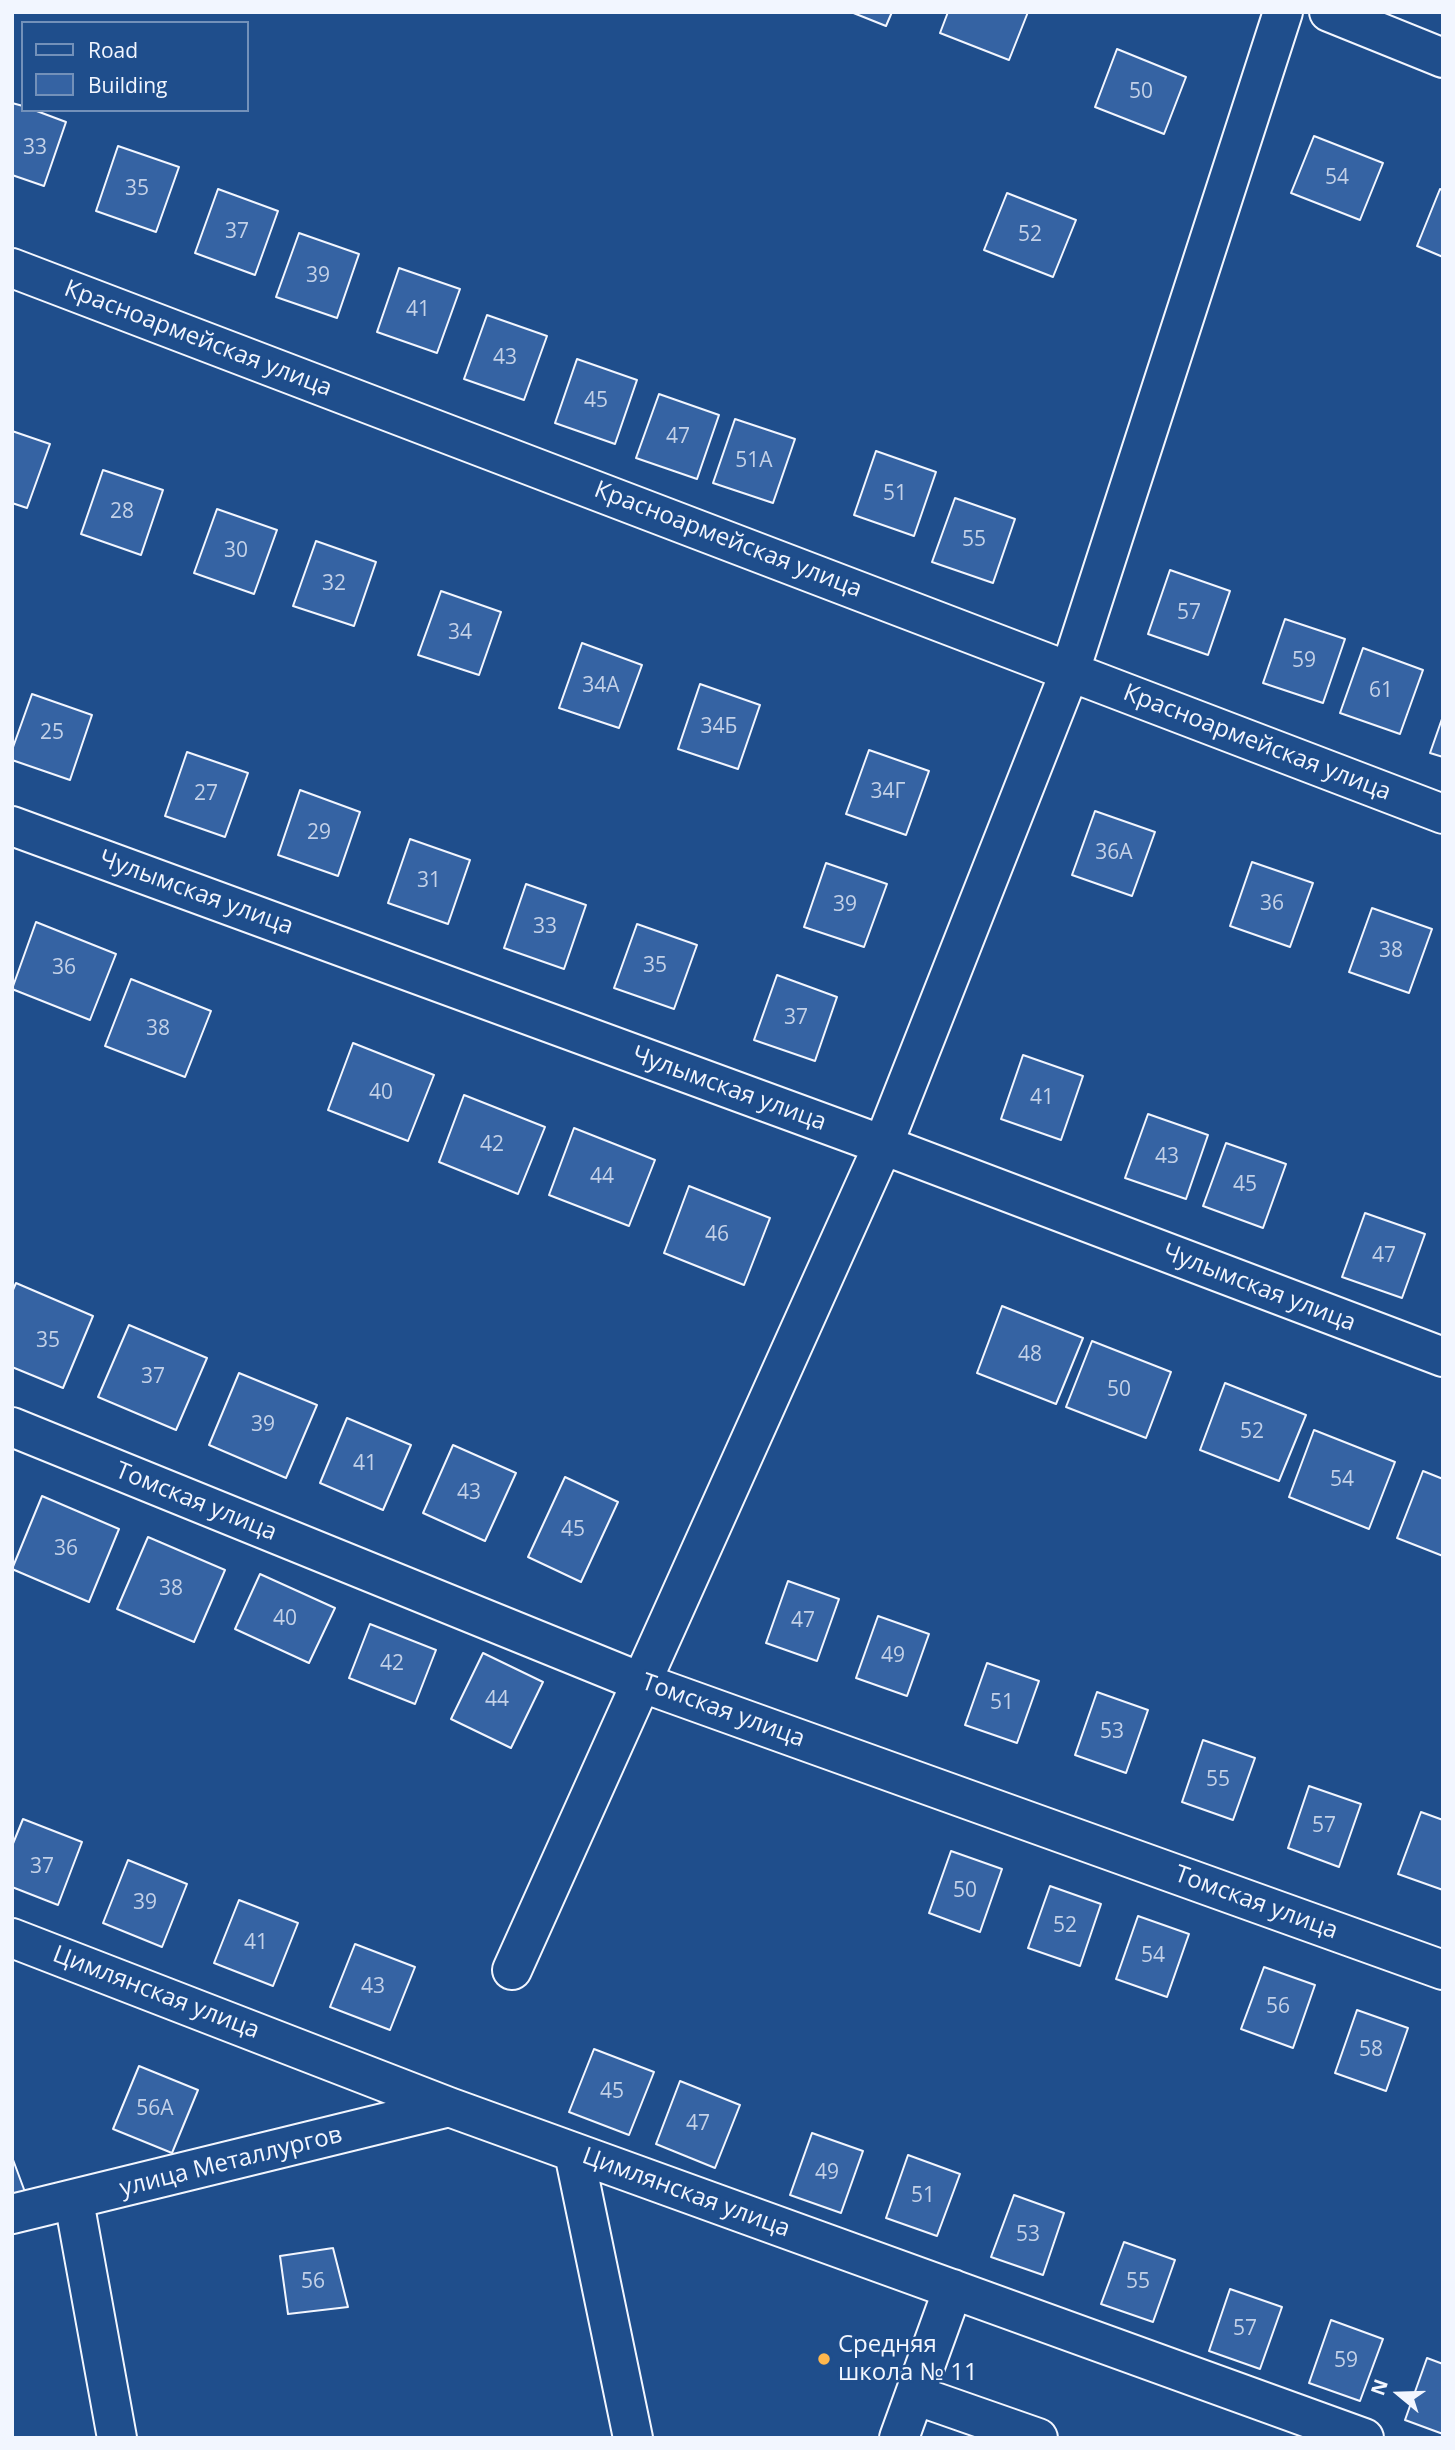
<!DOCTYPE html>
<meta charset="utf-8">
<style>
body{margin:0}
#map{position:relative;width:1455px;height:2450px;overflow:hidden;background:#1f4e8c;font-family:"Open Sans",sans-serif}
canvas{display:block}
.frame{position:absolute;inset:0;border:14px solid #f2f6ff;pointer-events:none}
.legend{position:absolute;left:21px;top:21px;width:228px;height:91px;box-sizing:border-box;background:#1f4e8c;border:2px solid #7391ba;margin:0;padding:9px 12px;list-style:none;font-size:21px;color:#f2f6ff}
.legend li{display:flex;align-items:center;gap:14px;height:35px}
.legend b{width:35px;border:2px solid #7391ba}
.north{position:absolute;left:1364px;top:2359px;width:70px;height:70px;-webkit-text-stroke:5px #1f4e8c;paint-order:stroke;rotate:289deg;font-size:19px;font-weight:700;line-height:28px;text-align:center;color:#f2f6ff}
.north::after{content:'';display:block;margin:auto;width:24px;height:32px;background:#f2f6ff;clip-path:polygon(50% 0,100% 100%,50% 72%,0 100%)}
</style>
<div id="map">
<canvas width="1455" height="2450"></canvas>
<div class="frame"></div>
<ul class="legend">
<li><b style="height:9px;background:#1f4e8c"></b>Road</li>
<li><b style="height:19px;background:#3563a3"></b>Building</li>
</ul>
<div class="north">N</div>
</div>
<script>
const ctx = document.querySelector('canvas').getContext('2d');
ctx.lineJoin = 'round';
function fillPath(path, color) { ctx.fillStyle = color; ctx.fill(path, 'evenodd'); }
const poly = rows => new Path2D(rows.map(r => 'M' + r).join(''));
function stroke(path, color, width, dash) { ctx.strokeStyle = color; ctx.lineWidth = width; ctx.lineCap = dash ? 'butt' : 'round'; ctx.setLineDash(dash || []); ctx.stroke(path); }
function label(font, color, halo, rows, align = 'center') {
  ctx.font = font + ' "Open Sans",sans-serif'; ctx.lineWidth = 5; ctx.setLineDash([]); ctx.textBaseline = 'middle'; ctx.strokeStyle = halo; ctx.fillStyle = color; for (const [text, x, y, turn = 0] of rows) {
    ctx.save(); ctx.translate(x, y); ctx.rotate((+turn || 0) * Math.PI / 180); ctx.textAlign = isNaN(turn) ? turn : align; if (halo) ctx.strokeText(text, 0, 0); ctx.fillText(text, 0, 0); ctx.restore();
  }
}
const building = poly([
 [851,12,892,12,886,26,851,12],
 [948,12,1028,12,1009,60,940,33,948,12],
 [1117,49,1186,77,1164,134,1095,107,1117,49],
 [12,103,23,106,23,110,34,110,66,122,44,186,12,175,12,103],
 [1314,136,1383,163,1360,220,1291,193,1314,136],
 [118,146,179,167,156,232,96,211,118,146],
 [218,189,278,211,255,275,195,253,218,189],
 [1440,189,1443,190,1443,257,1417,246,1440,189],
 [1007,193,1076,220,1053,277,984,250,1007,193],
 [299,233,359,254,337,318,276,297,299,233],
 [399,268,460,289,437,353,377,332,399,268],
 [487,315,547,336,524,400,464,379,487,315],
 [577,359,637,380,615,444,555,423,577,359],
 [659,394,719,415,697,479,636,458,659,394],
 [735,419,795,439,773,503,713,483,735,419],
 [12,431,50,444,27,508,12,503,12,431],
 [876,451,936,472,914,536,854,515,876,451],
 [103,470,163,490,141,555,81,534,103,470],
 [955,498,1015,519,993,583,932,562,955,498],
 [217,509,277,530,254,594,194,573,217,509],
 [316,541,376,562,354,626,293,606,316,541],
 [1170,570,1230,591,1208,655,1148,634,1170,570],
 [441,591,501,612,479,675,418,655,441,591],
 [1285,619,1345,639,1323,703,1263,683,1285,619],
 [582,643,642,665,619,728,559,708,582,643],
 [1363,648,1423,670,1400,734,1340,713,1363,648],
 [700,684,760,705,738,769,678,749,700,684],
 [32,694,92,715,70,780,12,760,12,750,32,694],
 [1443,716,1443,757,1430,753,1443,716],
 [869,750,929,771,906,835,846,814,869,750],
 [187,752,248,773,225,837,165,816,187,752],
 [300,790,360,812,338,876,278,855,300,790],
 [1095,811,1155,832,1132,896,1072,875,1095,811],
 [410,839,470,860,448,924,388,903,410,839],
 [1252,862,1313,883,1290,947,1230,926,1252,862],
 [826,863,887,884,864,947,804,927,826,863],
 [526,884,586,905,564,969,504,948,526,884],
 [1372,908,1432,929,1409,993,1349,972,1372,908],
 [36,922,116,954,90,1020,12,989,36,922],
 [637,924,697,945,674,1009,614,988,637,924],
 [777,975,837,997,815,1061,754,1040,777,975],
 [131,979,211,1011,185,1077,105,1046,131,979],
 [353,1043,434,1075,408,1141,328,1110,353,1043],
 [1023,1055,1083,1076,1061,1140,1001,1119,1023,1055],
 [464,1095,545,1127,518,1194,439,1162,464,1095],
 [1148,1114,1208,1135,1186,1199,1125,1178,1148,1114],
 [574,1128,655,1160,629,1226,549,1195,574,1128],
 [1226,1143,1286,1164,1263,1228,1203,1206,1226,1143],
 [689,1186,770,1218,744,1285,664,1253,689,1186],
 [1365,1213,1425,1234,1402,1298,1342,1277,1365,1213],
 [16,1283,93,1316,63,1388,12,1367,12,1292,16,1283],
 [1002,1306,1083,1338,1056,1404,977,1373,1002,1306],
 [129,1325,207,1358,176,1430,98,1397,129,1325],
 [1092,1341,1171,1372,1146,1438,1066,1407,1092,1341],
 [239,1373,317,1405,286,1478,209,1445,239,1373],
 [1225,1383,1306,1415,1279,1481,1200,1450,1225,1383],
 [347,1418,411,1445,383,1510,320,1483,347,1418],
 [1314,1430,1395,1462,1369,1529,1289,1497,1314,1430],
 [453,1445,516,1473,485,1541,423,1513,453,1445],
 [1423,1471,1443,1479,1443,1556,1397,1538,1423,1471],
 [565,1477,618,1502,581,1582,528,1557,565,1477],
 [42,1496,119,1529,89,1602,12,1569,42,1496],
 [148,1537,225,1570,194,1642,117,1609,148,1537],
 [260,1574,335,1608,309,1663,235,1629,260,1574],
 [788,1581,839,1599,817,1661,766,1643,788,1581],
 [878,1616,929,1634,907,1696,856,1678,878,1616],
 [370,1624,436,1650,415,1704,349,1678,370,1624],
 [483,1653,543,1682,511,1748,451,1719,483,1653],
 [987,1663,1039,1681,1017,1743,965,1725,987,1663],
 [1097,1692,1148,1710,1126,1773,1075,1755,1097,1692],
 [1203,1740,1255,1758,1233,1820,1182,1802,1203,1740],
 [1309,1786,1361,1804,1339,1867,1288,1848,1309,1786],
 [1421,1812,1443,1820,1443,1890,1398,1874,1421,1812],
 [23,1819,82,1842,58,1905,12,1887,12,1846,23,1819],
 [951,1851,1002,1869,980,1932,929,1913,951,1851],
 [128,1860,187,1884,162,1947,103,1923,128,1860],
 [1050,1886,1101,1904,1080,1966,1028,1948,1050,1886],
 [239,1900,298,1923,273,1986,214,1963,239,1900],
 [1138,1916,1189,1934,1167,1997,1116,1979,1138,1916],
 [355,1944,415,1967,390,2030,330,2007,355,1944],
 [1264,1967,1315,1985,1293,2048,1241,2029,1264,1967],
 [1357,2010,1408,2028,1386,2091,1335,2073,1357,2010],
 [594,2049,654,2072,629,2135,569,2112,594,2049],
 [139,2066,198,2090,172,2153,113,2129,139,2066],
 [680,2081,740,2105,715,2168,656,2144,680,2081],
 [812,2133,863,2151,841,2213,790,2195,812,2133],
 [908,2155,960,2174,937,2236,886,2218,908,2155],
 [12,2157,25,2192,12,2196,12,2157],
 [1014,2195,1064,2213,1043,2275,991,2257,1014,2195],
 [1124,2242,1175,2260,1153,2322,1101,2304,1124,2242],
 [333,2248,348,2307,288,2314,280,2256,333,2248],
 [1230,2289,1282,2307,1260,2369,1209,2351,1230,2289],
 [1331,2320,1383,2339,1360,2401,1309,2383,1331,2320],
 [1427,2358,1443,2364,1443,2434,1405,2420,1427,2358]
]);
fillPath(building, '#3563a3');
stroke(building, '#f2f6ff', 2);
const minor = poly([
 [1329,12,1443,58],
 [12,268,1443,814],
 [12,826,883,1145,1443,1357],
 [12,1427,643,1683,1443,1970],
 [12,1938,449,2107,1364,2438],
 [512,1970,883,1145,1070,671,1283,12],
 [574,2153,633,2438],
 [74,2201,117,2438],
 [12,2214,449,2107],
 [915,2395,1038,2438],
 [899,2438,953,2289]
]);
stroke(minor, '#f2f6ff', 42);
stroke(minor, '#1f4e8c', 38);
for (const [x, y, r, color] of [
 [824,2359,7,"#ffb74d"]
]) { const dot = new Path2D(); dot.arc(x, y, r, 0, 2 * Math.PI); ctx.fillStyle = color; ctx.fill(dot); stroke(dot, '#1f4e8c', 2.5); }
label('21px', '#c3d1e8', null, [
 ["50",1141,92],
 ["33",35,148],
 ["54",1337,178],
 ["35",137,189],
 ["37",237,232],
 ["52",1030,235],
 ["39",318,276],
 ["41",418,310],
 ["43",505,358],
 ["45",596,401],
 ["47",678,437],
 ["51А",754,461],
 ["51",895,494],
 ["28",122,512],
 ["55",974,540],
 ["30",236,551],
 ["32",334,584],
 ["57",1189,613],
 ["34",460,633],
 ["59",1304,661],
 ["34А",601,686],
 ["61",1381,691],
 ["34Б",719,727],
 ["25",52,733],
 ["34Г",888,792],
 ["27",206,794],
 ["29",319,833],
 ["36А",1114,853],
 ["31",429,881],
 ["36",1272,904],
 ["39",845,905],
 ["33",545,927],
 ["38",1391,951],
 ["35",655,966],
 ["36",64,968],
 ["37",796,1018],
 ["38",158,1029],
 ["40",381,1093],
 ["41",1042,1098],
 ["42",492,1145],
 ["43",1167,1157],
 ["44",602,1177],
 ["45",1245,1185],
 ["46",717,1235],
 ["47",1384,1256],
 ["35",48,1341],
 ["48",1030,1355],
 ["37",153,1377],
 ["50",1119,1390],
 ["39",263,1425],
 ["52",1252,1432],
 ["41",365,1464],
 ["54",1342,1480],
 ["43",469,1493],
 ["45",573,1530],
 ["36",66,1549],
 ["38",171,1589],
 ["40",285,1619],
 ["47",803,1621],
 ["49",893,1656],
 ["42",392,1664],
 ["44",497,1700],
 ["51",1002,1703],
 ["53",1112,1732],
 ["55",1218,1780],
 ["57",1324,1826],
 ["37",42,1867],
 ["50",965,1891],
 ["39",145,1903],
 ["52",1065,1926],
 ["41",256,1943],
 ["54",1153,1956],
 ["43",373,1987],
 ["56",1278,2007],
 ["58",1371,2050],
 ["45",612,2092],
 ["56А",155,2109],
 ["47",698,2124],
 ["49",827,2173],
 ["51",923,2196],
 ["53",1028,2235],
 ["56",313,2282],
 ["55",1138,2282],
 ["57",1245,2329],
 ["59",1346,2361]
]);
label('24px', '#f2f6ff', '#1f4e8c', [
 ["Красноармейская улица",198,339,21],
 ["Красноармейская улица",728,540,21],
 ["Красноармейская улица",1257,743,21],
 ["Чулымская улица",196,893,20],
 ["Чулымская улица",729,1089,20],
 ["Чулымская улица",1259,1288,21],
 ["Томская улица",196,1502,22],
 ["Томская улица",723,1711,20],
 ["Томская улица",1256,1903,20],
 ["Цимлянская улица",156,1993,21],
 ["улица Металлургов",231,2162,-14],
 ["Цимлянская улица",686,2193,20]
]);
label('24px', '#f2f6ff', '#1f4e8c', [
 ["Средняя",838,2345],
 ["школа № 11",838,2373]
], 'left');
</script>
